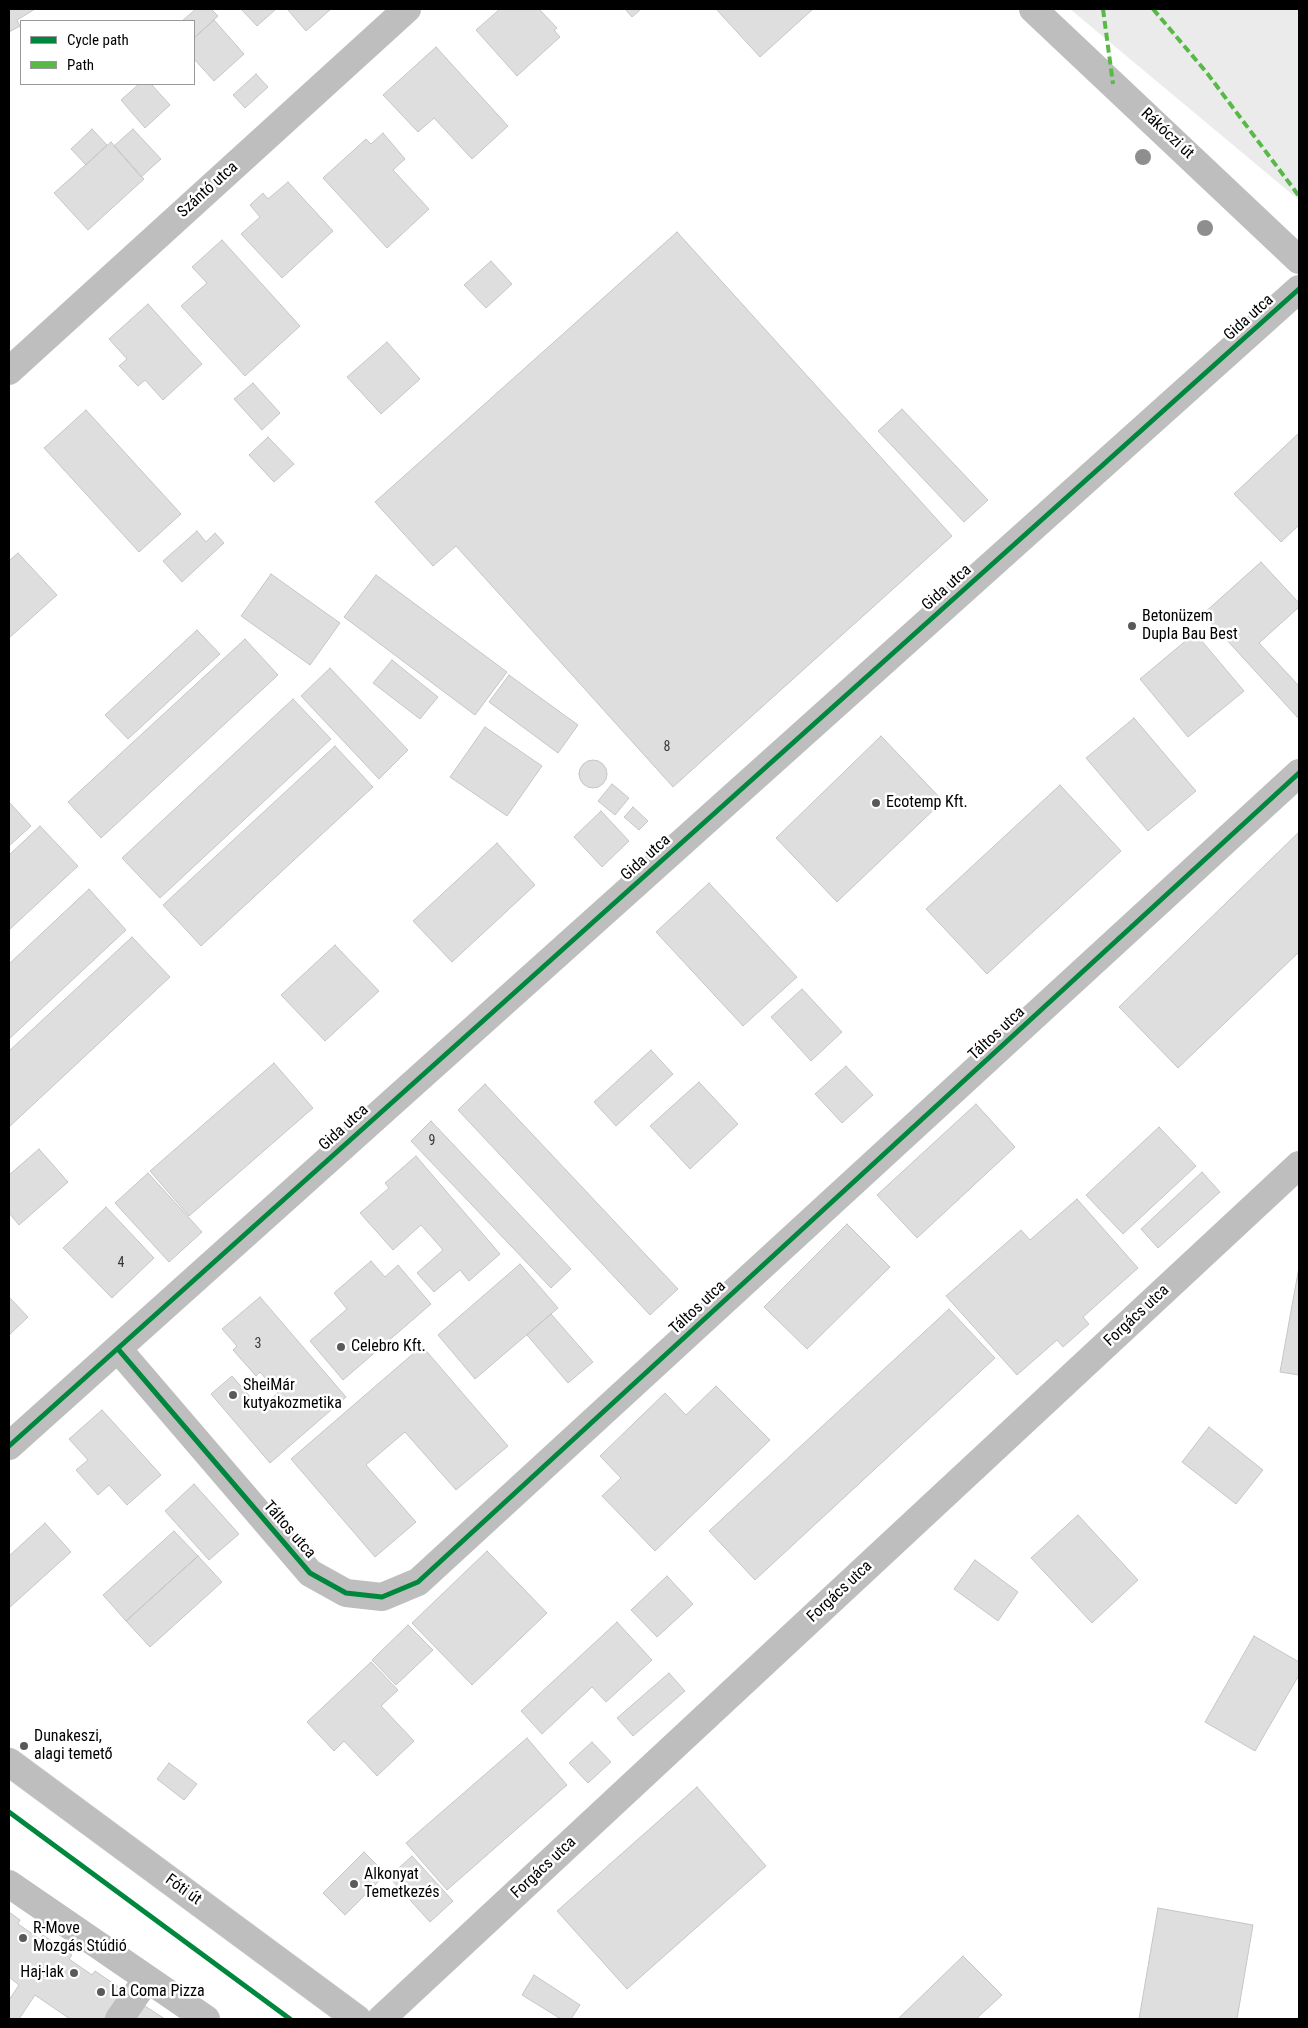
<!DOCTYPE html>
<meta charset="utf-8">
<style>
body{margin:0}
#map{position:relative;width:1308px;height:2028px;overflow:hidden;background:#fff;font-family:"Roboto Condensed",sans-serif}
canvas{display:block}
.frame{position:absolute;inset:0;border:10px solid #000;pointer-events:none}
.legend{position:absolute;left:20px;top:20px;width:175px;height:65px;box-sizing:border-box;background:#fff;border:1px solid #999;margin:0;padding:6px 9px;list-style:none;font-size:15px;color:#000}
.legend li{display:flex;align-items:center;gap:10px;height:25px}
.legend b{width:25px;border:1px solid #999}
</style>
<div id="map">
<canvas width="1308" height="2028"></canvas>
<div class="frame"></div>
<ul class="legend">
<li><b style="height:6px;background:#00873e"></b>Cycle path</li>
<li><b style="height:6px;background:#58b947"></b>Path</li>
</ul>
</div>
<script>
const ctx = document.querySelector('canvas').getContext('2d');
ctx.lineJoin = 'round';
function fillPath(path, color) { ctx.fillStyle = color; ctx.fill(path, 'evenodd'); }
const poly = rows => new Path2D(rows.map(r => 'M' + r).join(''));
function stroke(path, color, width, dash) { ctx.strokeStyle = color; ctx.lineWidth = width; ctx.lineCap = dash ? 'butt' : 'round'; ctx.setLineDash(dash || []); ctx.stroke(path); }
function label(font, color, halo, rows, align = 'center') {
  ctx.font = font + ' "Roboto Condensed",sans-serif'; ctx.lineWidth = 5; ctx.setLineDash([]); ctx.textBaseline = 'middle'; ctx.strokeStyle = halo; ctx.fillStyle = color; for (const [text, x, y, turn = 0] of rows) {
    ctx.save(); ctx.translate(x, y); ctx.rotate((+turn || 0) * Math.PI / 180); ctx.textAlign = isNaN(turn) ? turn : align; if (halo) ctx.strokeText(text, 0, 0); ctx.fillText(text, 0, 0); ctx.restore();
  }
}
fillPath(poly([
 [1070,9,1299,9,1299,200]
]), '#ebebeb');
const building = poly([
 [9,9,35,9,17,20,20,26,9,32,9,9],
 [196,9,211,9,218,16,194,38,194,21,182,21,196,9],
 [241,9,276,9,257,26,241,9],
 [287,9,331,9,306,31,287,9],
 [500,9,539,9,557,28,554,30,560,37,517,76,476,30,500,9],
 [625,9,641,9,632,17,625,9],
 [716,9,813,9,760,57,716,9],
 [214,20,244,54,214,81,194,59,194,38,214,20],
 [436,47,508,126,472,159,434,118,418,132,383,95,436,47],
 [256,74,268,87,245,108,233,95,256,74],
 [139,84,151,84,170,105,145,128,121,100,139,84],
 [92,129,107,145,86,165,71,149,92,129],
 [133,129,161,159,141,177,114,146,133,129],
 [383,133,405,159,393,170,429,209,387,248,323,178,366,139,371,144,383,133],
 [111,142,144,179,88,230,54,193,111,142],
 [288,182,333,231,282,278,241,234,260,217,250,205,263,193,268,199,288,182],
 [677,232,952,536,673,787,456,546,433,566,375,502,677,232],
 [222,240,300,326,245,376,181,306,207,283,192,267,222,240],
 [491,261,512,284,486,308,464,285,491,261],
 [148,304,202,364,163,400,145,380,138,386,119,366,127,359,109,339,148,304],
 [387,342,420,379,381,414,347,377,387,342],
 [253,383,280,413,262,430,234,399,253,383],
 [902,409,988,500,964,522,878,431,902,409],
 [86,410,181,514,139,552,44,448,86,410],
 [1299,433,1299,525,1281,542,1234,494,1299,433],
 [268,437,294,464,274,482,249,455,268,437],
 [197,531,206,542,215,533,224,543,182,582,163,561,197,531],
 [18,553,57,595,9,638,9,558,10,560,18,553],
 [1261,562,1299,603,1299,607,1259,643,1299,686,1299,719,1203,614,1261,562],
 [271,574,340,623,310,665,241,616,271,574],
 [376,575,507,672,475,715,344,617,376,575],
 [197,630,220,654,128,739,105,715,197,630],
 [1195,633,1244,691,1188,737,1140,679,1195,633],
 [245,639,278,675,101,838,68,802,245,639],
 [392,660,438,697,420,719,373,683,392,660],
 [330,668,408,750,379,779,301,696,330,668],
 [509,675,578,725,558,753,489,702,509,675],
 [293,699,331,739,160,898,122,858,293,699],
 [1134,718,1196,791,1148,831,1086,758,1134,718],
 [485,727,542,766,507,816,450,777,485,727],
 [881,736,943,801,837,902,776,838,881,736],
 [335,746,373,787,201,946,163,905,335,746],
 '579 774a14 14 0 1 1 28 0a14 14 0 1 1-28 0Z',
 [612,784,629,798,615,815,598,801,612,784],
 [1060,785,1121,851,987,974,926,909,1060,785],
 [9,802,31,826,9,846,9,802],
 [633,807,648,821,639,830,624,817,633,807],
 [601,811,629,841,602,867,574,837,601,811],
 [40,826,78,866,9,930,9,855,40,826],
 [1299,832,1299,952,1178,1068,1119,1007,1299,832],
 [497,843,535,885,452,962,413,921,497,843],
 [709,883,797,977,743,1026,656,932,709,883],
 [89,889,126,930,9,1039,9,964,89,889],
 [132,937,170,977,9,1127,9,1051,132,937],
 [335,945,379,991,325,1041,281,995,335,945],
 [802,989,842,1032,811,1061,771,1017,802,989],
 [651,1050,673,1074,616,1126,594,1102,651,1050],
 [274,1063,313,1108,189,1216,150,1171,274,1063],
 [846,1066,873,1095,842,1123,815,1094,846,1066],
 [699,1082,738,1124,690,1169,650,1126,699,1082],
 [485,1084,678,1289,650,1315,458,1110,485,1084],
 [976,1104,1015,1147,917,1238,877,1195,976,1104],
 [431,1121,571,1269,551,1288,411,1141,431,1121],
 [1159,1127,1196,1166,1123,1234,1086,1195,1159,1127],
 [39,1149,68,1182,19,1225,9,1213,9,1175,39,1149],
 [416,1156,500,1254,469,1281,460,1270,434,1292,417,1273,443,1250,421,1225,393,1250,360,1213,389,1188,385,1183,416,1156],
 [1202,1172,1220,1192,1158,1248,1141,1229,1202,1172],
 [148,1173,202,1232,169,1262,115,1203,148,1173],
 [1077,1199,1138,1268,1083,1317,1089,1324,1063,1347,1057,1340,1017,1375,946,1296,1021,1230,1030,1240,1077,1199],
 [106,1207,154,1258,112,1298,63,1248,106,1207],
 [847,1224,890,1267,807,1349,764,1307,847,1224],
 [371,1261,385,1277,398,1265,431,1304,343,1380,310,1341,347,1309,334,1293,371,1261],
 [520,1264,558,1308,475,1379,438,1335,520,1264],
 [1299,1267,1299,1375,1280,1372,1299,1267],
 [9,1297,28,1317,9,1335,9,1297],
 [260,1297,346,1397,270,1463,211,1394,232,1376,260,1408,278,1393,260,1372,256,1376,233,1350,237,1346,222,1329,260,1297],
 [949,1309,995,1358,755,1580,709,1531,949,1309],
 [551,1314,593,1362,568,1383,527,1335,551,1314],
 [422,1346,508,1446,456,1490,405,1432,366,1465,416,1522,375,1557,291,1459,422,1346],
 [716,1386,770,1440,655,1551,602,1496,621,1478,600,1456,665,1393,686,1415,716,1386],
 [102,1410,161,1475,127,1505,109,1485,98,1495,76,1470,88,1460,69,1439,102,1410],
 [1209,1427,1263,1470,1236,1504,1182,1462,1209,1427],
 [194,1484,239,1534,209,1560,165,1511,194,1484],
 [1078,1515,1138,1580,1092,1623,1031,1558,1078,1515],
 [45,1523,71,1552,9,1608,9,1556,45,1523],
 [174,1531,198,1556,126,1621,103,1595,174,1531],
 [487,1551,547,1613,472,1685,412,1623,487,1551],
 [198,1556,222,1582,150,1647,126,1621,198,1556],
 [975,1560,1018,1592,998,1621,954,1589,975,1560],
 [667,1576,693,1604,657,1637,631,1610,667,1576],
 [617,1622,652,1660,606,1702,592,1687,542,1734,521,1711,617,1622],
 [408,1625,433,1650,396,1685,372,1660,408,1625],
 [1254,1636,1299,1662,1299,1675,1255,1751,1205,1722,1254,1636],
 [371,1662,398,1690,381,1706,414,1741,377,1776,344,1741,334,1751,307,1722,371,1662],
 [669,1673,685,1691,633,1736,617,1718,669,1673],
 [527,1738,567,1785,447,1890,406,1843,527,1738],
 [592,1742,611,1762,588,1783,569,1763,592,1742],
 [169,1763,197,1784,184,1800,157,1779,169,1763],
 [697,1787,766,1866,627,1989,557,1911,697,1787],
 [364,1852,386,1874,345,1915,323,1893,364,1852],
 [412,1856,453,1901,430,1922,389,1877,412,1856],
 [1158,1908,1253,1925,1237,2019,1139,2019,1158,1908],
 [9,1912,20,1920,18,1924,40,1939,43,1935,72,1955,69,1959,92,1975,95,1971,123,1990,104,2019,70,2019,35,1995,19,2019,9,2019,9,2000,19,1985,9,1977,9,1912],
 [963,1956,1002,1995,976,2019,898,2019,963,1956],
 [534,1975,580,2005,571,2019,561,2019,522,1995,534,1975],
 [145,2006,165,2019,136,2019,145,2006]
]);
fillPath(building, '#dedede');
stroke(building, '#c6c6c6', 1);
const major = poly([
 [9,1762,357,2019]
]);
stroke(major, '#dbdbdb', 29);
stroke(poly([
 [1033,9,1299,260],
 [9,371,407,9],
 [118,1349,310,1573,346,1593,382,1597,418,1582,1299,773],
 [9,1446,1299,289],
 [9,1884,206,2019],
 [119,2019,147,1979],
 [381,2019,1299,1165]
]), '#bebebe', 28);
stroke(major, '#bebebe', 28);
stroke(poly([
 [1103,9,1113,84],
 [1153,9,1207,73,1299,196]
]), '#58b947', 4, [8, 4]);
stroke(poly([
 [118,1349,310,1573,346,1593,382,1597,418,1582,1299,773],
 [9,1446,1299,289],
 [9,1812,290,2019]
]), '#00873e', 5);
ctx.fillStyle = '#8e8e8e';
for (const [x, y] of [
 [1143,157],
 [1205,228]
]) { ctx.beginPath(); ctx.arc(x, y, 8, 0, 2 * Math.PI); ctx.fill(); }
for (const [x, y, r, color] of [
 [1132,626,5,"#595959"],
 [876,803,5,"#595959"],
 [341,1347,5,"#595959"],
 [233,1395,5,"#595959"],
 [24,1746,5,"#595959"],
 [354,1884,5,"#595959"],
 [23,1938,5,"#595959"],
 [74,1973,5,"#595959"],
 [101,1992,5,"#595959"]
]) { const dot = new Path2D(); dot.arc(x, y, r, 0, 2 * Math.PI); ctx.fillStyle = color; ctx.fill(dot); stroke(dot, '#fff', 2); }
label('14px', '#383838', null, [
 ["8",667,747],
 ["9",432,1141],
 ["4",121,1263],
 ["3",258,1344]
]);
label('16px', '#000', '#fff', [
 ["Rákóczi út",1167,134,43],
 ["Szántó utca",208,190,-42],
 ["Gida utca",1249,318,-42],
 ["Gida utca",947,588,-42],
 ["Gida utca",646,858,-42],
 ["Táltos utca",997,1034,-43],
 ["Gida utca",344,1128,-42],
 ["Táltos utca",698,1308,-43],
 ["Forgács utca",1137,1316,-43],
 ["Táltos utca",289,1530,49],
 ["Forgács utca",840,1592,-43],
 ["Forgács utca",544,1868,-43],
 ["Fóti út",183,1890,36]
]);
label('16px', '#000', '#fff', [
 ["Betonüzem",1142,617],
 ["Dupla Bau Best",1142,635],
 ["Ecotemp Kft.",886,803],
 ["Celebro Kft.",351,1347],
 ["SheiMár",243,1386],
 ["kutyakozmetika",243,1404],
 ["Dunakeszi,",34,1737],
 ["alagi temető",34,1755],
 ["Alkonyat",364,1875],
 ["Temetkezés",364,1893],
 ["R-Move",33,1929],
 ["Mozgás Stúdió",33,1947],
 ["Haj-lak",64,1973,"right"],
 ["La Coma Pizza",111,1992]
], 'left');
</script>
